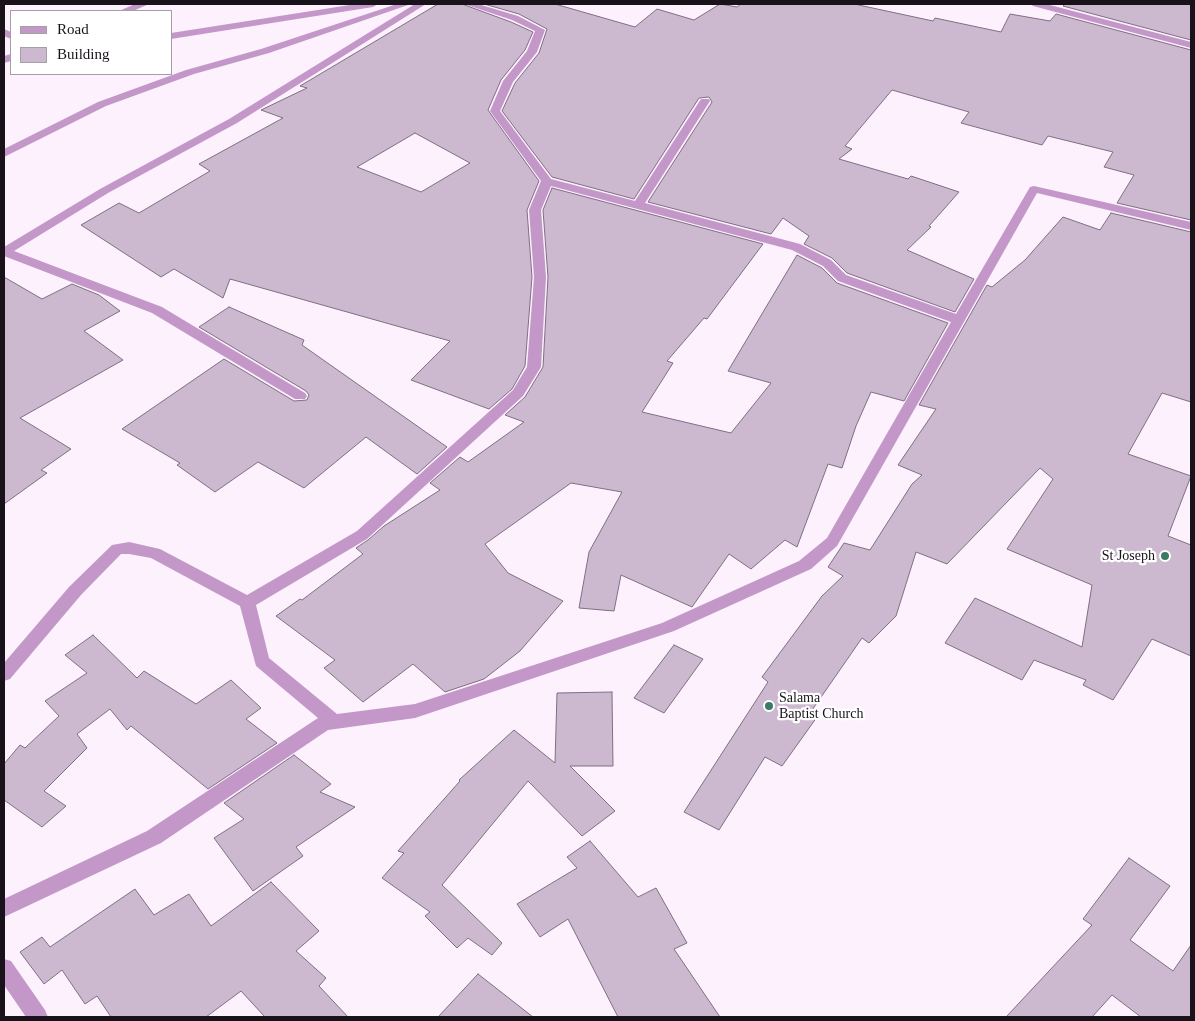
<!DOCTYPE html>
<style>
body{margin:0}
#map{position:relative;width:1195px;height:1021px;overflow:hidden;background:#fdf1fe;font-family:Georgia,serif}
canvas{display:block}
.frame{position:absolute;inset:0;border:5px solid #19121a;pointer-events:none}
.legend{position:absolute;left:10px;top:10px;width:162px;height:65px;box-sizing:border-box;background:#fff;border:1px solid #a3a0a3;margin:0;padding:6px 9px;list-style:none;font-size:15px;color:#19121a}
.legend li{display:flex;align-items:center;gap:10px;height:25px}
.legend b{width:25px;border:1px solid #a3a0a3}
</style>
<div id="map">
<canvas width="1195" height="1021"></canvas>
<div class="frame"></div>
<ul class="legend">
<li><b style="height:6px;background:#c398c9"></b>Road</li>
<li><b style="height:14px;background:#ccb9cf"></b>Building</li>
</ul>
</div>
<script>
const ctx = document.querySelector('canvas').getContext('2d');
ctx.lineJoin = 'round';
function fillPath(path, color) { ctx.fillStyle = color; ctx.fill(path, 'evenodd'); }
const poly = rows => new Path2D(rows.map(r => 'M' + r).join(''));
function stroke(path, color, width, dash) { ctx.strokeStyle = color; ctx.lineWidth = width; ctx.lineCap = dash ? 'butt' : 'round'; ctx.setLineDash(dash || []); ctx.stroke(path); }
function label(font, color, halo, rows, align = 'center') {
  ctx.font = font + ' Georgia,serif'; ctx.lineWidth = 4.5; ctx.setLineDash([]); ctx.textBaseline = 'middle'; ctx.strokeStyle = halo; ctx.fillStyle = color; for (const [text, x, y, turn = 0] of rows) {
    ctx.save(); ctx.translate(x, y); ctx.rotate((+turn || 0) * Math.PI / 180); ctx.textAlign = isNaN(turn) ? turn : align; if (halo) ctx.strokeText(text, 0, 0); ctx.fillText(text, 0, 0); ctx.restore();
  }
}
const building = poly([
 [438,4,462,4,511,22,533,32,525,50,501,80,488,110,539,181,527,210,532,277,525,366,512,389,489,409,411,380,450,341,230,279,223,298,174,269,161,277,81,225,119,203,139,213,210,171,199,164,283,118,261,110,307,88,300,86,438,4],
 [415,133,470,163,421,192,357,167,415,133],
 [484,4,555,4,635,27,657,9,694,20,720,4,737,7,741,4,854,4,933,21,935,18,1001,32,1010,14,1050,21,1056,14,1191,50,1191,220,1117,203,1134,175,1104,167,1113,152,1048,136,1042,145,961,123,969,112,892,90,845,146,852,149,839,159,908,179,911,176,959,192,929,226,931,227,907,250,974,279,955,312,847,273,832,258,804,244,809,236,783,218,771,234,648,202,712,102,709,97,699,98,634,199,552,177,502,111,515,83,539,53,547,29,519,14,484,4],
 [1065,4,1191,4,1191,40,1063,6,1065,4],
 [552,188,763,244,707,319,704,318,667,361,673,363,642,412,731,433,771,383,728,371,797,255,822,268,837,283,948,323,904,401,871,392,856,426,842,468,828,464,797,547,785,540,751,569,729,554,692,607,621,575,614,611,579,608,589,552,622,492,571,483,485,544,508,573,563,601,520,651,484,679,445,692,413,664,363,702,324,668,335,660,276,616,300,599,302,600,363,554,356,548,368,540,384,526,440,490,430,483,460,457,468,462,524,422,505,415,525,397,543,367,548,277,543,210,552,188],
 [1111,213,1191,232,1191,402,1162,393,1128,454,1191,476,1168,536,1191,545,1191,656,1152,639,1113,700,1083,685,1086,680,1034,660,1022,680,945,643,975,598,1082,647,1092,585,1007,549,1053,479,1040,468,947,564,916,552,896,616,869,643,862,638,810,713,817,717,782,766,765,757,719,830,684,812,768,682,762,677,822,596,843,576,828,567,844,543,870,550,912,484,922,475,898,465,936,409,919,405,987,285,992,287,1025,260,1063,217,1100,230,1111,213],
 [4,277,42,299,72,284,99,295,120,311,84,331,123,360,20,418,71,449,41,470,47,473,4,504,4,277],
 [229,307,304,340,302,345,447,447,417,474,366,437,304,488,258,462,215,492,177,465,180,463,122,429,224,359,294,401,307,400,309,395,306,391,199,327,229,307],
 [93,635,137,678,144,671,196,704,231,680,261,708,246,719,277,743,208,789,131,726,127,730,110,709,77,734,87,748,44,791,66,806,42,827,4,800,4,764,20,745,25,748,59,716,45,701,87,673,65,655,93,635],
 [674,645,703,659,664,713,634,698,674,645],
 [612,692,613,766,570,766,615,811,582,836,528,781,442,885,502,943,492,955,468,938,457,948,425,916,430,912,382,878,404,853,398,851,460,781,459,780,514,730,555,763,557,693,612,692],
 [294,755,331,784,320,792,355,807,296,847,303,856,253,891,214,838,244,819,224,803,294,755],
 [590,841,638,897,656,888,687,943,674,949,720,1017,618,1017,568,919,540,937,517,904,577,868,567,857,590,841],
 [1129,858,1170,886,1130,940,1173,971,1191,945,1191,1017,1141,1017,1112,995,1092,1017,1006,1017,1092,925,1083,919,1129,858],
 [271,882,319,931,296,951,326,978,319,986,348,1017,265,1017,241,991,206,1017,111,1017,97,996,85,1004,62,970,44,984,20,952,42,937,50,947,135,889,154,915,189,894,211,926,271,882],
 [478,974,533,1017,438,1017,478,974]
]);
fillPath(building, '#ccb9cf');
stroke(building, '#806e82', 1);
fillPath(poly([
 [135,4,149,4,133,11,119,11,135,4],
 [356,4,378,4,373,7,171,39,171,33,356,4],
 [397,4,411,4,269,53,194,74,106,106,4,157,4,149,98,102,186,70,261,49,397,4],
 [415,4,426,4,237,123,108,193,14,251,162,307,305,393,307,396,305,399,295,399,152,313,4,256,4,247,100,189,229,119,415,4],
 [464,4,478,4,518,16,545,30,537,52,513,82,500,111,551,179,635,201,701,99,709,99,710,101,645,203,800,244,831,260,846,275,956,314,1030,187,1034,186,1191,222,1191,230,1037,193,837,546,811,569,674,631,415,718,328,730,161,843,4,917,4,899,147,831,318,718,256,666,240,606,151,558,129,554,121,554,81,595,10,679,4,681,4,663,69,587,112,545,129,542,160,549,247,595,357,531,513,390,527,367,534,277,529,210,541,181,490,111,503,81,527,51,535,31,512,20,464,4],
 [551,186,792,250,823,266,838,281,951,322,827,538,799,561,662,623,415,704,337,714,269,658,256,605,367,539,523,396,541,367,546,277,541,210,551,186],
 [1031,4,1046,4,1191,42,1191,48,1033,6,1031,4],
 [4,29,11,32,11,39,4,36,4,29],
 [11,54,11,61,4,63,4,56,11,54],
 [4,959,11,961,45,1010,48,1017,26,1017,4,985,4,959]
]), '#c398c9');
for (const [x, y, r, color] of [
 [1165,556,5,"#3a7a67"],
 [769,706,5,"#3a7a67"]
]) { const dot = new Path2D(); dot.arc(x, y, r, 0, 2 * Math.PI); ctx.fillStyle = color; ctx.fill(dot); stroke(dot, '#fff', 2); }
label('14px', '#19121a', '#fff', [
 ["St Joseph",1155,556],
 ["Salama",779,698,"left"],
 ["Baptist Church",779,714,"left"]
], 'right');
</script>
